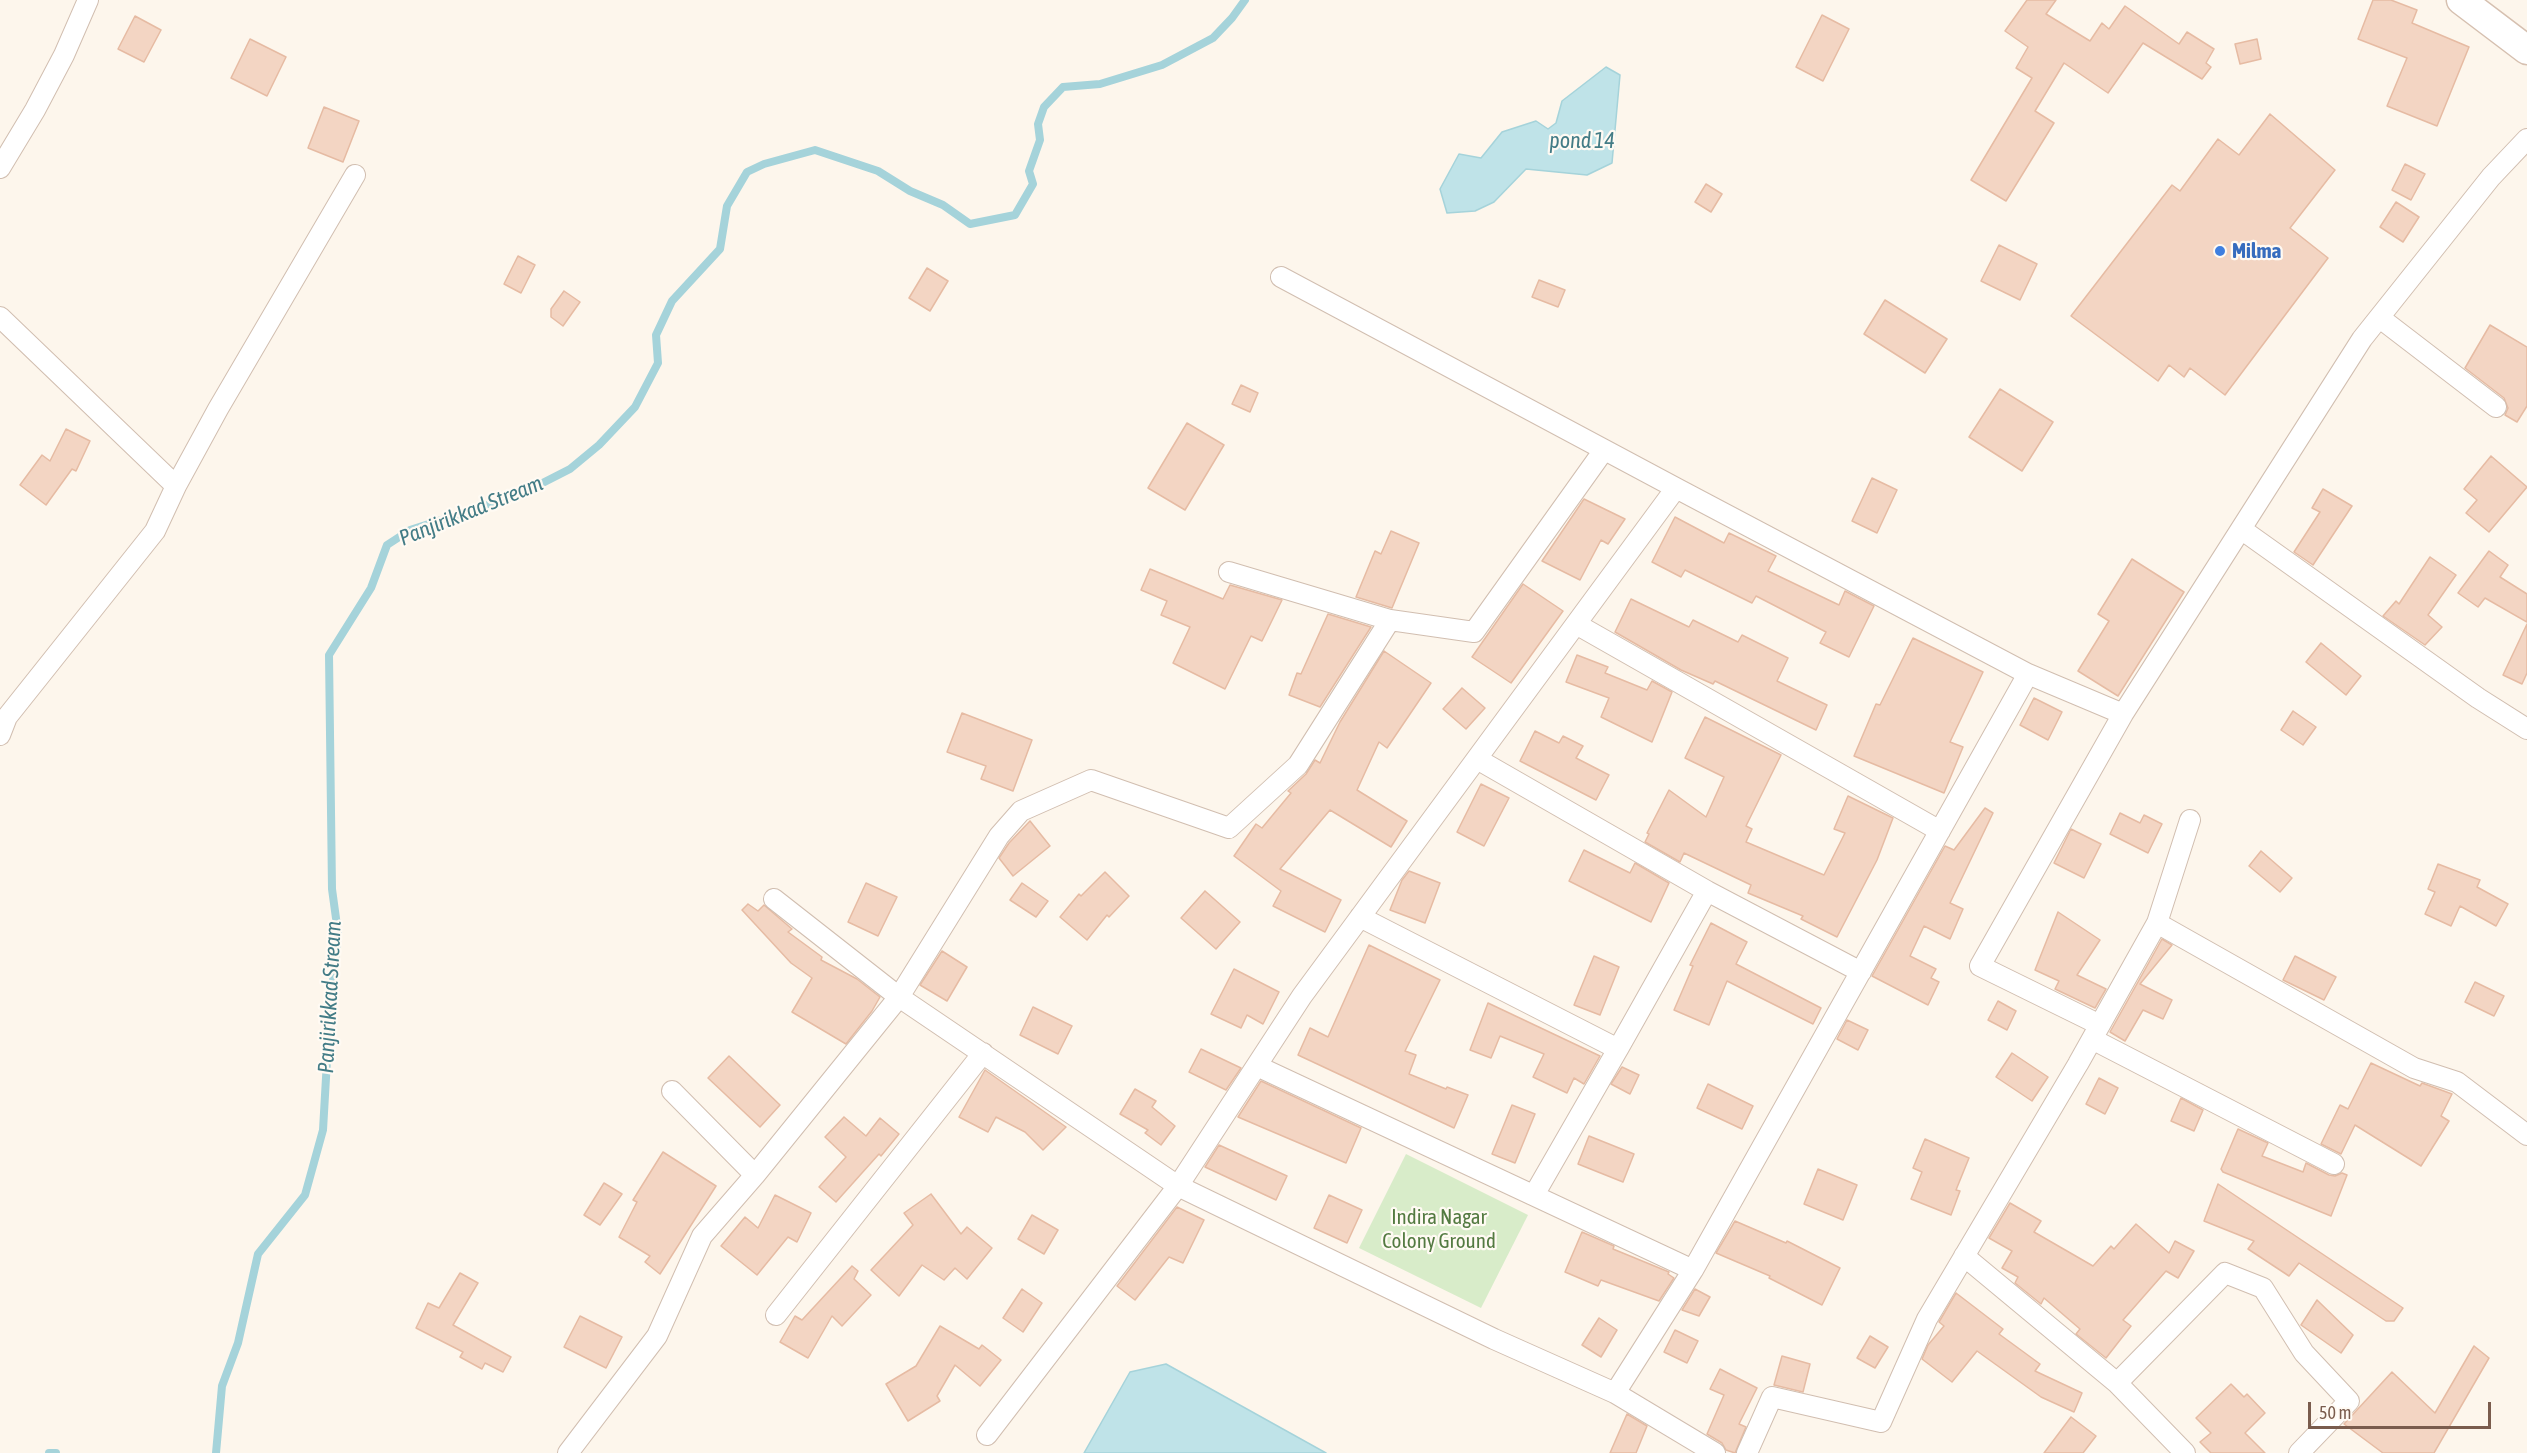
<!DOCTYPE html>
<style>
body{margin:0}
#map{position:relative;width:2527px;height:1453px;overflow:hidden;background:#fdf6ec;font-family:"Asap Condensed",sans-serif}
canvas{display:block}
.scale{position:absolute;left:2308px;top:1402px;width:183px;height:27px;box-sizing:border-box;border:3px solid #7a5c4d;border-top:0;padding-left:8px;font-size:18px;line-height:21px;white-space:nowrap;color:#7a5c4d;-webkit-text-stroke:4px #fffaf3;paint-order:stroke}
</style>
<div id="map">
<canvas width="2527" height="1453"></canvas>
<div class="scale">50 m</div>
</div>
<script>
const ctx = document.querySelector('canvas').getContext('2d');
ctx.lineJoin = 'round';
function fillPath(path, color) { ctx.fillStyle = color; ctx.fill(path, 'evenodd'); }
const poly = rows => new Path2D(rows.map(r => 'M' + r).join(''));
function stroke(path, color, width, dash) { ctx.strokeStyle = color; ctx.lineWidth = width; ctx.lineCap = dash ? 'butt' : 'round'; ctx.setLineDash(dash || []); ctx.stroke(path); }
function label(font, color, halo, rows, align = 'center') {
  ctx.font = font + ' "Asap Condensed",sans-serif'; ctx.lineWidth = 4.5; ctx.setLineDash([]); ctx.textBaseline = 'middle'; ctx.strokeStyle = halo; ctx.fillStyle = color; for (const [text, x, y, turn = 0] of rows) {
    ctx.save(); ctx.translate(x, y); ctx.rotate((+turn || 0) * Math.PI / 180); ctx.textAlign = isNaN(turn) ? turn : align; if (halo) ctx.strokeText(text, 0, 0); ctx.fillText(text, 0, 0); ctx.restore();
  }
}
fillPath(poly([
 [1406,1154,1528,1215,1481,1308,1359,1248]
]), '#d8ecc9');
const water = poly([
 [1606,67,1620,75,1612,163,1587,175,1526,169,1494,202,1475,211,1447,213,1440,189,1459,154,1481,158,1502,132,1536,121,1548,129,1556,123,1562,101,1606,67],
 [1166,1364,1326,1453,1084,1453,1130,1372,1166,1364]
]);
fillPath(water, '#bfe3e8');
stroke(water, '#a5d3da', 1.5);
stroke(poly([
 [49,1453,56,1453],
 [216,1453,222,1386,238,1343,258,1254,305,1195,323,1130,330,1008,338,933,332,889,329,655,371,588,387,545,410,530,519,495,570,469,599,445,635,407,658,363,656,335,672,301,720,249,727,206,747,172,764,164,815,150,878,171,910,191,943,205,970,224,1015,215,1033,184,1029,171,1040,140,1038,124,1044,107,1063,87,1100,84,1162,65,1213,38,1232,18,1245,0]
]), '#a5d3da', 8);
const building = poly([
 [2027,0,2056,0,2046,14,2090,41,2102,23,2109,29,2125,6,2179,44,2187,32,2214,49,2206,63,2211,67,2202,79,2143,43,2108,93,2064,63,2035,111,2054,123,2006,201,1971,180,2032,78,2016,68,2028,47,2005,31,2027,0],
 [2373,0,2391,0,2417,10,2412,23,2469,47,2437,126,2387,106,2407,58,2358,39,2373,0],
 [1822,15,1849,29,1823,81,1796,67,1822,15],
 [135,16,161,30,144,62,118,49,135,16],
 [250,39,286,57,267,96,231,78,250,39],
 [2257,39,2261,59,2240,64,2235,44,2257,39],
 [324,107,359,121,343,162,308,148,324,107],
 [2270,114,2335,170,2290,228,2328,258,2225,395,2190,368,2184,377,2169,365,2158,381,2071,316,2172,185,2180,191,2218,139,2239,155,2270,114],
 [2405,164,2425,174,2411,200,2392,190,2405,164],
 [1706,184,1722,194,1711,212,1695,202,1706,184],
 [2396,202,2419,217,2403,242,2380,227,2396,202],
 [1999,245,2037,264,2020,300,1981,281,1999,245],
 [518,256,535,265,521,293,504,284,518,256],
 [927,268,948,281,930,311,909,298,927,268],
 [1539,280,1565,290,1558,307,1532,297,1539,280],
 [564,291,580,302,563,326,551,317,551,309,564,291],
 [1885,300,1947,339,1925,373,1864,334,1885,300],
 [2490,325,2527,347,2527,406,2517,422,2505,415,2508,408,2504,398,2465,368,2490,325],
 [1241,385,1258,393,1250,412,1232,404,1241,385],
 [2000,389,2053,422,2022,471,1969,437,2000,389],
 [1187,423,1224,445,1185,510,1148,488,1187,423],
 [66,429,90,441,76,471,72,469,46,505,20,485,42,455,50,461,66,429],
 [2491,456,2527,487,2489,532,2466,513,2477,500,2464,489,2491,456],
 [1872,478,1897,490,1877,533,1852,521,1872,478],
 [2323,489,2352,506,2313,565,2294,552,2320,512,2312,508,2323,489],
 [1584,499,1625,519,1608,544,1601,540,1580,580,1542,561,1584,499],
 [1675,517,1724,543,1729,533,1776,556,1768,571,1839,605,1845,591,1874,606,1849,657,1820,643,1826,632,1756,596,1752,603,1685,570,1681,577,1652,562,1675,517],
 [1391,531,1419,543,1392,608,1356,597,1375,551,1381,554,1391,531],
 [2489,551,2508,565,2500,577,2527,594,2527,622,2485,598,2478,607,2458,593,2489,551],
 [2430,557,2456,575,2428,615,2442,627,2425,645,2383,616,2396,601,2399,604,2430,557],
 [2132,559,2184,592,2118,696,2078,671,2109,621,2098,614,2132,559],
 [1150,569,1223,599,1230,585,1282,600,1262,641,1251,636,1225,689,1173,663,1190,627,1161,615,1167,601,1141,590,1150,569],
 [1523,584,1563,611,1511,683,1472,657,1523,584],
 [1631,599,1689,627,1693,620,1738,642,1742,635,1788,658,1777,681,1827,705,1816,730,1715,681,1713,684,1681,670,1615,632,1631,599],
 [1328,614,1371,627,1320,707,1289,695,1297,673,1301,674,1328,614],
 [2527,624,2527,673,2522,684,2503,675,2527,624],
 [1913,638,1983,672,1950,742,1963,747,1944,793,1854,756,1876,704,1880,705,1913,638],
 [2321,643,2361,676,2346,695,2306,662,2321,643],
 [1384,651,1431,683,1387,748,1379,742,1357,790,1407,821,1391,847,1330,810,1280,869,1341,900,1325,932,1273,906,1281,891,1234,856,1256,824,1262,828,1291,793,1288,791,1306,774,1315,760,1320,763,1340,722,1384,651],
 [1577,655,1608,667,1605,673,1647,690,1652,681,1672,692,1652,742,1601,717,1609,698,1566,682,1577,655],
 [1462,688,1485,708,1466,729,1443,709,1462,688],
 [2034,698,2062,712,2048,740,2020,725,2034,698],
 [2293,711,2316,727,2303,745,2281,730,2293,711],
 [962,713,1032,740,1013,791,981,779,986,766,947,752,962,713],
 [1705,717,1781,755,1746,826,1752,829,1746,842,1824,875,1845,833,1834,829,1848,796,1893,818,1877,860,1837,937,1801,919,1803,916,1748,893,1751,885,1684,853,1680,862,1645,842,1649,834,1647,833,1669,790,1706,817,1724,777,1685,758,1705,717],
 [1535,731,1559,743,1563,736,1583,746,1576,758,1609,775,1596,800,1520,761,1535,731],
 [1481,784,1509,798,1484,846,1457,832,1481,784],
 [1985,808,1993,813,1950,903,1963,909,1950,939,1924,926,1910,956,1936,969,1931,978,1939,982,1928,1005,1872,976,1945,846,1954,850,1985,808],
 [2120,813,2140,823,2144,815,2162,824,2148,853,2110,834,2120,813],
 [1030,821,1050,846,1013,876,999,858,1009,843,1030,821],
 [2071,829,2101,844,2084,878,2054,863,2071,829],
 [1584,850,1630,873,1635,863,1669,883,1651,922,1569,881,1584,850],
 [2261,851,2292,878,2280,892,2249,866,2261,851],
 [2438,864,2480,880,2477,887,2508,904,2496,926,2460,906,2451,926,2425,914,2435,892,2428,889,2438,864],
 [1409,871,1440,883,1425,923,1390,910,1402,880,1409,871],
 [1105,872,1129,896,1109,917,1107,915,1087,940,1060,917,1079,894,1081,896,1105,872],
 [866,883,897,897,878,936,848,922,866,883],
 [1022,883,1048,901,1036,917,1010,900,1022,883],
 [1205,891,1240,922,1216,949,1181,918,1205,891],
 [748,904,758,911,764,905,792,929,788,932,822,957,821,960,857,979,880,997,872,1011,846,1044,792,1012,812,978,791,963,742,910,748,904],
 [2058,912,2100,940,2077,975,2106,989,2095,1008,2055,989,2059,981,2035,970,2058,912],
 [1711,923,1747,942,1736,964,1821,1008,1813,1024,1727,981,1709,1025,1674,1010,1693,966,1690,965,1711,923],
 [2162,939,2172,945,2140,984,2172,1000,2163,1019,2143,1010,2125,1041,2110,1032,2162,939],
 [1369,945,1440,980,1405,1051,1416,1055,1409,1074,1446,1089,1447,1087,1468,1095,1454,1128,1298,1055,1310,1028,1328,1037,1369,945],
 [942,951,967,967,947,1001,920,985,942,951],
 [1594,956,1619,967,1600,1015,1574,1005,1594,956],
 [2295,956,2336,977,2324,1000,2283,980,2295,956],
 [1234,969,1279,992,1263,1024,1247,1015,1241,1028,1211,1014,1234,969],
 [2475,982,2504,996,2494,1016,2465,1002,2475,982],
 [1998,1001,2016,1011,2007,1030,1988,1020,1998,1001],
 [1488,1003,1600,1056,1584,1084,1574,1078,1567,1093,1533,1077,1544,1054,1500,1036,1491,1058,1470,1050,1488,1003],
 [1033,1007,1072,1026,1058,1054,1020,1035,1033,1007],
 [1847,1020,1868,1030,1858,1050,1837,1039,1847,1020],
 [1201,1049,1241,1068,1226,1090,1189,1072,1201,1049],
 [2012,1053,2048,1077,2032,1101,1996,1077,2012,1053],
 [729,1056,780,1105,760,1127,708,1078,729,1056],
 [2371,1063,2420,1086,2422,1083,2452,1094,2441,1116,2449,1121,2421,1166,2355,1125,2341,1154,2321,1144,2340,1105,2348,1109,2371,1063],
 [1622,1067,1639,1075,1630,1094,1611,1084,1622,1067],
 [985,1070,1066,1127,1043,1150,1025,1132,996,1117,988,1132,959,1117,985,1070],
 [2099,1078,2118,1088,2105,1114,2086,1104,2099,1078],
 [1261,1081,1361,1128,1346,1163,1238,1117,1261,1081],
 [1708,1084,1753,1106,1742,1129,1697,1108,1708,1084],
 [1135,1089,1156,1101,1152,1107,1175,1126,1161,1145,1145,1133,1148,1130,1120,1114,1135,1089],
 [2181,1098,2203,1110,2194,1131,2171,1121,2181,1098],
 [1512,1105,1535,1114,1515,1163,1492,1154,1512,1105],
 [844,1117,866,1136,880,1118,899,1134,881,1156,879,1154,836,1202,819,1187,846,1157,825,1137,844,1117],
 [2238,1129,2268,1143,2262,1156,2303,1172,2306,1163,2329,1175,2335,1176,2342,1173,2347,1175,2331,1216,2223,1172,2221,1169,2238,1129],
 [1589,1136,1634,1154,1623,1182,1578,1164,1589,1136],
 [1925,1139,1969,1158,1956,1190,1960,1191,1951,1215,1911,1199,1922,1172,1913,1168,1925,1139],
 [1219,1145,1287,1176,1276,1200,1205,1167,1219,1145],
 [663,1152,716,1186,660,1274,645,1262,650,1256,619,1237,637,1202,633,1200,663,1152],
 [1818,1169,1857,1185,1843,1220,1804,1204,1818,1169],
 [604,1183,622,1194,600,1225,584,1215,604,1183],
 [2218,1184,2403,1308,2394,1321,2386,1321,2299,1263,2289,1276,2248,1249,2254,1241,2204,1221,2218,1184],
 [931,1194,961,1234,967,1227,992,1248,967,1279,955,1268,944,1280,922,1265,899,1296,871,1270,913,1225,904,1213,931,1194],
 [775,1195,811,1213,797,1242,788,1237,757,1275,721,1246,745,1217,758,1228,775,1195],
 [1329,1195,1362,1210,1347,1243,1314,1228,1329,1195],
 [2010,1203,2041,1221,2034,1232,2093,1266,2111,1246,2114,1249,2136,1224,2169,1253,2175,1241,2194,1251,2178,1278,2166,1271,2123,1320,2131,1326,2106,1358,2076,1334,2080,1329,2044,1298,2041,1304,2015,1283,2018,1277,2002,1268,2012,1251,1989,1238,2010,1203],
 [1177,1207,1204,1220,1183,1263,1169,1257,1135,1300,1117,1286,1177,1207],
 [1032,1215,1058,1230,1044,1254,1018,1239,1032,1215],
 [1735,1221,1786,1243,1787,1241,1840,1268,1822,1305,1769,1278,1770,1276,1716,1253,1735,1221],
 [1582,1232,1614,1246,1613,1249,1669,1272,1668,1274,1674,1278,1659,1301,1601,1280,1598,1286,1565,1272,1582,1232],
 [852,1266,858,1271,854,1279,871,1295,842,1326,832,1316,808,1358,780,1342,795,1316,802,1320,852,1266],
 [460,1273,478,1283,453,1325,511,1357,503,1372,485,1363,482,1369,460,1357,463,1352,416,1328,428,1303,439,1308,460,1273],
 [1022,1289,1042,1303,1023,1332,1003,1318,1022,1289],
 [1695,1289,1710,1297,1699,1316,1682,1310,1695,1289],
 [1956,1293,2003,1329,1999,1334,2040,1364,2035,1371,2082,1393,2074,1412,2041,1397,1977,1351,1952,1382,1922,1359,1928,1345,1944,1326,1939,1322,1956,1293],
 [2317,1300,2353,1335,2341,1353,2301,1325,2317,1300],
 [580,1316,622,1337,606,1368,564,1347,580,1316],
 [1599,1318,1617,1330,1601,1357,1582,1345,1599,1318],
 [940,1326,979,1349,982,1345,1001,1360,980,1386,955,1365,937,1396,940,1401,908,1421,886,1384,916,1366,940,1326],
 [1675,1330,1698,1341,1687,1363,1664,1352,1675,1330],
 [1870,1336,1888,1347,1875,1368,1857,1358,1870,1336],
 [2474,1346,2489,1358,2434,1453,2383,1453,2344,1424,2392,1372,2435,1413,2474,1346],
 [1782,1356,1810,1364,1803,1392,1774,1385,1782,1356],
 [1720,1369,1757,1388,1739,1424,1746,1427,1735,1453,1726,1450,1722,1443,1707,1434,1724,1395,1710,1389,1720,1369],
 [2231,1384,2244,1397,2247,1394,2265,1413,2245,1433,2265,1453,2211,1453,2200,1442,2211,1433,2196,1418,2231,1384],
 [1627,1414,1647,1426,1636,1453,1610,1453,1627,1414],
 [2071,1417,2096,1436,2083,1453,2044,1453,2071,1417]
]);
fillPath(building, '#f3d5c3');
stroke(building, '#e6bba3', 1.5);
const street = poly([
 [0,168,35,110,64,55,88,0],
 [1281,277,1676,488],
 [0,317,176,486,155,531,7,717,0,735],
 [2380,318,2496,407],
 [176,486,218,409,355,175],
 [2241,529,2478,698,2527,729],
 [1229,572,1390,620,1474,632,1604,450],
 [1576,624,1940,831],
 [1477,759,1707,891,1618,1049],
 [2190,820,2157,923,2414,1068,2457,1082,2527,1135],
 [1707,891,1861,972],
 [774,899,899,997,999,836,1021,811,1091,780,1229,828,1298,765,1390,620],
 [1360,917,1618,1049,1534,1195],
 [2100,1025,1980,966,2123,714],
 [2092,1039,2334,1164],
 [1257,1066,1693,1270],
 [672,1091,755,1175],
 [1964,1256,2117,1383],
 [776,1315,983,1053],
 [1615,1393,1715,1453],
 [987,1435,1178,1186,1302,996,1676,488,2028,674],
 [568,1453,657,1336,702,1236,755,1175,899,997,1178,1186,1494,1339,1615,1393,1693,1270,2028,674,2123,714,2362,339,2491,177,2527,139],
 [1747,1453,1772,1397,1881,1422,1927,1319,2078,1064,2157,923],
 [2185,1453,2117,1383,2225,1273,2263,1288,2304,1353,2349,1401,2299,1453]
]);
const secondary = poly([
 [2461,0,2527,50]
]);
stroke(street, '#d1beb0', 22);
stroke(secondary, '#d6c0b0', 31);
stroke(street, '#fff', 20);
stroke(secondary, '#fff', 28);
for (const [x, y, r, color] of [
 [2220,251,6,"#3f7fe0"]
]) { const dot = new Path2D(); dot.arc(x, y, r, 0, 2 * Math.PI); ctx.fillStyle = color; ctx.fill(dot); stroke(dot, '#fffaf3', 2); }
label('bold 21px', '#366cbe', '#fffaf3', [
 ["Milma",2232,251]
], 'left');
label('21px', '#537a41', '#fffaf3', [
 ["Indira Nagar",1439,1217],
 ["Colony Ground",1439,1241]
]);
label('italic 22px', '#437c86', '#fffaf3', [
 ["pond 14",1582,141],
 ["Panjirikkad Stream",471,511,-22],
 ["Panjirikkad Stream",330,997,-87]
]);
</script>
